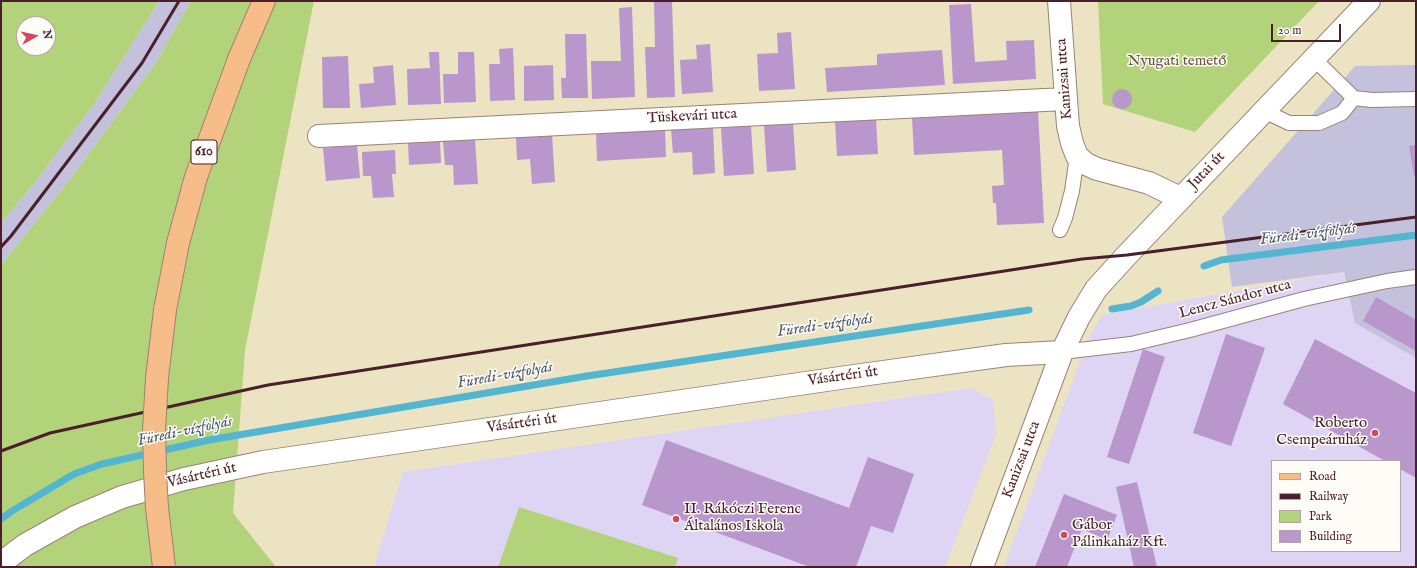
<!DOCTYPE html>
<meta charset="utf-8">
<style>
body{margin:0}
#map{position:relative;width:1417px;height:568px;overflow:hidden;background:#ece3c3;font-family:"IM FELL English",serif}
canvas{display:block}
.frame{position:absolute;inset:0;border:2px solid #4a1f2b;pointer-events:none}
.legend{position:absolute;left:1271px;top:460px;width:130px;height:92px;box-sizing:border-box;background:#fdfcf7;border:1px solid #b5a4a5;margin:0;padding:5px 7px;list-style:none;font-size:12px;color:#4a1f2b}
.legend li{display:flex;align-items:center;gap:8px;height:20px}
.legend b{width:20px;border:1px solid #b5a4a5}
.north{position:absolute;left:16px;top:16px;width:40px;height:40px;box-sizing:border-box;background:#fdfcf7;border:1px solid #b5a4a5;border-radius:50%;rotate:82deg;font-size:11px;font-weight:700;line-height:16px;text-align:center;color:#4a1f2b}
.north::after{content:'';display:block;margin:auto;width:14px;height:18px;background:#d1495b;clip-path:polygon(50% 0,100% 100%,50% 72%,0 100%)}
.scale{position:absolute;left:1271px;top:24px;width:70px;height:18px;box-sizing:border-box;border:2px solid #4a1f2b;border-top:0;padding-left:5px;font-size:12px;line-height:14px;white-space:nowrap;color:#4a1f2b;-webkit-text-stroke:3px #fdfcf7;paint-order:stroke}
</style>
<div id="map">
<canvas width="1417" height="568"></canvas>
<div class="frame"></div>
<ul class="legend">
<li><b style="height:5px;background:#f7bd88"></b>Road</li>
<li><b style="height:5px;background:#4a1f2b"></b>Railway</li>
<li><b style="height:11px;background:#b3d37b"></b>Park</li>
<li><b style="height:11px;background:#b996cc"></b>Building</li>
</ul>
<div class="north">N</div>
<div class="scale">20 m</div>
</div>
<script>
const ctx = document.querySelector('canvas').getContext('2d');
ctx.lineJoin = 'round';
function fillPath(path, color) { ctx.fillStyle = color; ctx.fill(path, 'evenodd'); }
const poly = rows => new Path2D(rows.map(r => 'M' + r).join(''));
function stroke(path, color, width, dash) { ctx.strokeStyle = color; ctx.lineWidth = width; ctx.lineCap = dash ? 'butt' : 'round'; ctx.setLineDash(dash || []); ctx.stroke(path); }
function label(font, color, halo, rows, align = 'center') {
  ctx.font = font + ' "IM FELL English",serif'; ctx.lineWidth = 3; ctx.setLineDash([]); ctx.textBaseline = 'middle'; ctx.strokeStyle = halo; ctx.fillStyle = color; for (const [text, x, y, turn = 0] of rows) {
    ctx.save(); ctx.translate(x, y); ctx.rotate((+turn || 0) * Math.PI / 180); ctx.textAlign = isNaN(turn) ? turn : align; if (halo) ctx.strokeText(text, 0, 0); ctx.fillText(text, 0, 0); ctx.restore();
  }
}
fillPath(poly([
 [1343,272,1355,323,1416,358,1416,567,1004,567,1088,340,1102,315],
 [1272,461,1400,461,1400,551,1272,551],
 [971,388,993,400,996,435,945,567,374,567,403,472]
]), '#ded5f5');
fillPath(poly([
 [159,1,191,1,156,63,72,177,1,265,1,223,32,186,96,101],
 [1416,65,1416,358,1355,323,1344,272,1232,287,1222,217,1355,66]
]), '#c3c1db');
fillPath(poly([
 [1,1,159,1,96,101,32,186,1,223],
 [24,24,48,24,48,48,24,48],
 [191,1,314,1,245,350,233,513,276,567,1,567,1,265,72,177,156,63],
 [1098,1,1319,1,1195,132,1103,104],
 [519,507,678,558,675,567,498,567]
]), '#b3d37b');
stroke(poly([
 [1204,266,1221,260,1416,235],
 [1112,309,1131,306,1141,302,1158,291],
 [1,519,12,511,74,474,102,464,209,440,587,376,1029,310]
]), '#52b5d1', 7);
fillPath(poly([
 [654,1,672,1,675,97,647,98,645,47,655,47],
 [971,4,975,62,1007,60,1006,41,1034,40,1036,79,953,84,949,5],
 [632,7,635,97,592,99,591,61,621,61,619,8],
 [791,32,795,89,759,91,757,54,778,53,777,33],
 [565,34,586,34,588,98,562,98,561,78,566,78],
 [710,44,713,92,682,94,680,60,697,59,696,45],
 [513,48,515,100,490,101,489,64,500,64,499,49],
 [942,50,945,85,827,92,825,68,877,65,877,54],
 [429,52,439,52,441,104,408,105,407,69,430,68],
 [458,52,474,52,476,102,444,103,443,74,458,74],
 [348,56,350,108,323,108,322,57],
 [393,65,396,105,361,108,359,84,374,83,373,67],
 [553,65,554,100,524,101,524,66],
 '1112 99a10 10 0 1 1 20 0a10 10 0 1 1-20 0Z',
 [1038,111,1044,223,997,225,996,203,993,203,992,186,1004,185,1002,150,914,155,912,118],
 [876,119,878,154,837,156,835,121],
 [793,123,796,170,767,172,764,125],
 [751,126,754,174,724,176,721,128],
 [713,128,715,173,693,175,692,152,673,153,671,130],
 [665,130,666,157,597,161,596,133],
 [552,135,555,182,532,184,530,159,517,160,516,137],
 [475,139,478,184,454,185,453,165,445,165,443,141],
 [440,141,441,163,409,165,408,143],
 [357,145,360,178,326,181,323,148],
 [1416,145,1416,176,1414,176,1409,146],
 [395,150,396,174,392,174,394,197,373,198,371,176,363,176,362,152],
 [1376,297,1416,320,1416,351,1363,321],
 [1226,334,1265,348,1231,446,1193,433],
 [1315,339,1416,393,1416,478,1400,469,1400,461,1385,461,1283,404],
 [1143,349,1165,357,1129,464,1107,457],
 [666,440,849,508,868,457,914,474,893,533,871,526,856,567,806,567,807,566,642,505],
 [1137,482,1157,567,1134,567,1116,487],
 [1064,494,1117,515,1107,540,1082,529,1067,567,1035,567]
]), '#b996cc');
const service = poly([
 [1354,98,1372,100,1416,99],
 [1264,111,1289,123,1319,123,1342,113,1354,98,1314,59],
 [1060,230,1065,218,1072,191,1077,156],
 [1062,352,1131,344,1190,330,1304,299,1387,281,1416,277]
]);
const minor = poly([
 [1059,1,1068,126,1072,143,1077,156,1086,164,1097,169,1149,183,1180,198],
 [319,136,1065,99]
]);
const tertiary = poly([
 [1,563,25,545,75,517,122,497,184,479,263,462,847,377,1006,355,1062,352],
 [982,567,1062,352,1079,317,1096,289,1127,255,1369,1]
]);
const primary = poly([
 [165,310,178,243,196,177,239,59,264,1]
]);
stroke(service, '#9b8177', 16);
stroke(minor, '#9b8177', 24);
stroke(tertiary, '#9b8177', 24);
stroke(primary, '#9b8177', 24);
stroke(service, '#fff', 14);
stroke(minor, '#fff', 22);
stroke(tertiary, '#fff', 22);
stroke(primary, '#f7bd88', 22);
stroke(poly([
 [1,247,11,236,142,63,179,1],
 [1,451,50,433,268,385,1082,259,1127,255,1416,217]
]), '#4a1f2b', 3);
const primaryBridge = poly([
 [164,567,157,508,155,471,154,430,157,378,165,310]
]);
stroke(primaryBridge, '#9b8177', 24, []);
stroke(primaryBridge, '#f7bd88', 22);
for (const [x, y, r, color] of [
 [1375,433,4,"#d1495b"],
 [676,519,4,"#d1495b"],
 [1064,535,4,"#d1495b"]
]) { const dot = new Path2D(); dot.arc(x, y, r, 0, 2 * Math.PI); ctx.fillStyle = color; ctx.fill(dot); stroke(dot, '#fdfcf7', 1.5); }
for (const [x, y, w] of [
 [204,152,26]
]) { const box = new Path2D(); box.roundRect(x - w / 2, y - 12, w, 24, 3); ctx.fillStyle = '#fdfcf7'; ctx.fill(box); stroke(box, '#4a1f2b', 1); }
label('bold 14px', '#4a1f2b', null, [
 ["610",204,152]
]);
label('15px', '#6a5543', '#fdfcf7', [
 ["Nyugati temető",1177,62]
]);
label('15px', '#4a1f2b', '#fdfcf7', [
 ["Kanizsai utca",1065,79,-94],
 ["Tüskevári utca",692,117,-3],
 ["Jutai út",1207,171,-46],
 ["Lencz Sándor utca",1235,300,-15],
 ["Vásártéri út",843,377,-8],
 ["Vásártéri út",522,424,-8],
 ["Kanizsai utca",1022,460,-69],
 ["Vásártéri út",202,476,-13]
]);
label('15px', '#4a1f2b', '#fdfcf7', [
 ["Roberto",1367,424,"right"],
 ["Csempeáruház",1367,441,"right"],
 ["II. Rákóczi Ferenc",684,510],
 ["Általános Iskola",684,527],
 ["Gábor",1072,526],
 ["Pálinkaház Kft.",1072,543]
], 'left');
label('italic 16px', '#4d5b6d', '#fdfcf7', [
 ["Füredi-vízfolyás",1308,235,-7],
 ["Füredi-vízfolyás",825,326,-8],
 ["Füredi-vízfolyás",505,376,-10],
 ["Füredi-vízfolyás",185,432,-12]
]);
</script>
